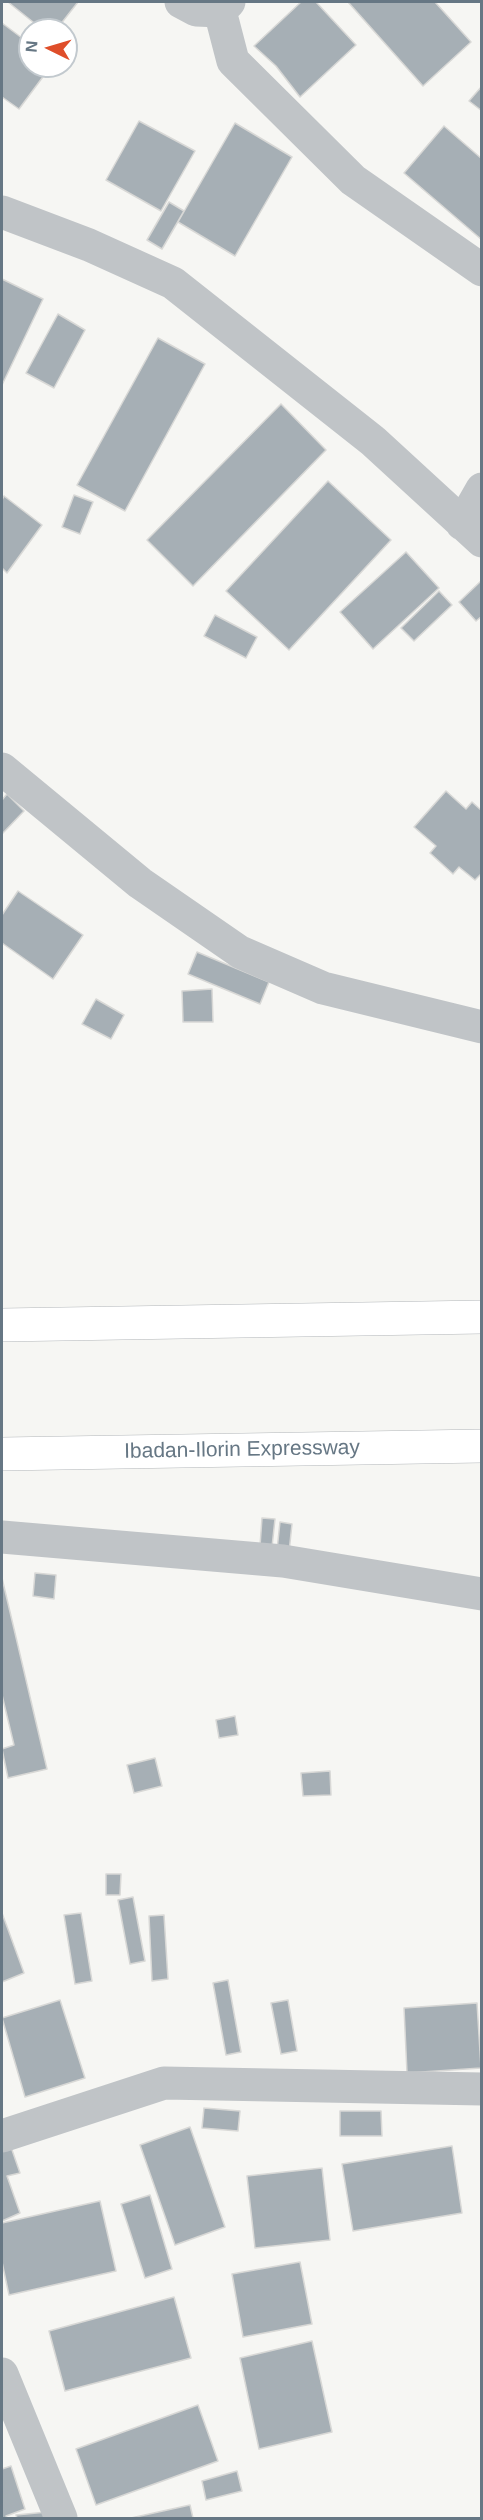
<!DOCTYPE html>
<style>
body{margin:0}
#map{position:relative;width:483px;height:2520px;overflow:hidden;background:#f6f6f3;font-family:Arial,sans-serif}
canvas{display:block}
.frame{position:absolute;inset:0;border:3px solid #667784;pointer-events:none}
.north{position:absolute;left:18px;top:18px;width:60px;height:60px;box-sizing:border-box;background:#fff;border:2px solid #c2c9ce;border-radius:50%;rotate:275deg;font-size:16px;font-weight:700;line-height:24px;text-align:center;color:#667784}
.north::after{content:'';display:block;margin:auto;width:21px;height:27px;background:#df4e2a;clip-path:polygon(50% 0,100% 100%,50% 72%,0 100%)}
</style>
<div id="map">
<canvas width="483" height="2520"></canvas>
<div class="frame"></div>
<div class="north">N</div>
</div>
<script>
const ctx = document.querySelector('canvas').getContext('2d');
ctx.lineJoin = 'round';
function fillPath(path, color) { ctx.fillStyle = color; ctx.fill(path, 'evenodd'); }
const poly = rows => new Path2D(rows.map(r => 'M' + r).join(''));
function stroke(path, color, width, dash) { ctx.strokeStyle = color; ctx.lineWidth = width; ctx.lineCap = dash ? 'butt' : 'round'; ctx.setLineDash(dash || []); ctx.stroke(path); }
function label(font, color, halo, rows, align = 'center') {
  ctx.font = font + ' Arial,sans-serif'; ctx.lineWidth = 6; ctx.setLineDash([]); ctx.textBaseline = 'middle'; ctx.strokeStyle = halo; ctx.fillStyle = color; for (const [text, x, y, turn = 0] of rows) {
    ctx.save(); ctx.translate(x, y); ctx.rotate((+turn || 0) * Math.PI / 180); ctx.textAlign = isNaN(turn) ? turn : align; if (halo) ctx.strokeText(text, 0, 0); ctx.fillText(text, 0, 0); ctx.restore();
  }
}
const building = poly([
 [8,2,78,2,56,30,43,30,8,2],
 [301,2,316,2,356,45,300,97,276,66,254,46,301,2],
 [348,2,435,2,471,42,423,86,348,2],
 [2,23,30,44,30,66,51,66,19,109,2,97,2,23],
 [482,86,482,111,469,101,482,86],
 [139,121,195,151,161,211,106,180,139,121],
 [235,123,292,157,235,256,178,222,235,123],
 [444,126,482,159,482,240,404,173,444,126],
 [169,202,184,211,162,249,147,240,169,202],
 [2,279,43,299,2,385,2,279],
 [58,314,85,330,54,388,26,373,58,314],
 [158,338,205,364,125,511,77,485,158,338],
 [281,404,326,450,193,586,147,540,281,404],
 [328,481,391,540,289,650,226,591,328,481],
 [74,495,93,502,80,534,62,527,74,495],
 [4,496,42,525,7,573,2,568,2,500,4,496],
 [406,552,439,588,373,649,340,612,406,552],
 [482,580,482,616,476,621,459,602,482,580],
 [439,591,452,605,414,641,401,628,439,591],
 [215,615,257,637,246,658,204,636,215,615],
 [446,791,466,809,472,802,482,811,482,873,475,880,459,867,453,874,430,853,436,846,414,827,446,791],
 [7,794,24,811,2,834,2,800,7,794],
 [18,891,83,935,53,979,2,943,2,915,18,891],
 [197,952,269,982,260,1004,188,974,197,952],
 [212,989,213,1022,183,1022,182,991,212,989],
 [96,999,124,1015,111,1039,82,1024,96,999],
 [262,1518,275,1519,272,1547,260,1546,262,1518],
 [280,1522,292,1524,289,1552,277,1550,280,1522],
 [35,1573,56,1575,54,1599,33,1596,35,1573],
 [2,1578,47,1769,8,1778,2,1749,14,1745,2,1695,2,1578],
 [235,1716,238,1735,219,1738,216,1720,235,1716],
 [155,1758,162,1786,134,1793,127,1765,155,1758],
 [330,1771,331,1795,303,1796,301,1773,330,1771],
 [106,1874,121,1874,120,1895,106,1895,106,1874],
 [133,1897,145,1961,130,1964,118,1900,133,1897],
 [2,1913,24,1973,2,1982,2,1913],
 [81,1913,92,1981,75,1984,64,1915,81,1913],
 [164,1915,168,1979,152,1981,149,1916,164,1915],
 [228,1980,241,2052,226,2055,213,1983,228,1980],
 [60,2000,85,2078,25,2097,2,2018,60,2000],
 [288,2000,297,2051,281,2054,271,2003,288,2000],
 [477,2003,481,2068,407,2073,404,2008,477,2003],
 [204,2108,240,2111,238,2131,202,2128,204,2108],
 [340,2111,381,2111,382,2136,340,2136,340,2111],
 [190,2127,225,2227,175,2245,140,2145,190,2127],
 [452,2146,462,2213,353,2231,342,2164,452,2146],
 [11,2147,20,2173,7,2176,20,2213,2,2221,2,2151,11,2147],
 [322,2168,330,2240,255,2248,247,2176,322,2168],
 [150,2195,172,2269,145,2278,121,2204,150,2195],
 [100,2201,116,2271,9,2295,2,2262,2,2223,100,2201],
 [300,2262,312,2324,243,2337,232,2274,300,2262],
 [174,2297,191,2358,65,2391,49,2331,174,2297],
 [312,2341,332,2432,259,2449,240,2358,312,2341],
 [198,2405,218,2461,96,2505,76,2449,198,2405],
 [11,2466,25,2509,6,2516,7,2518,2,2518,2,2469,11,2466],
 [237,2471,242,2491,206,2500,202,2481,237,2471],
 [190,2505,193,2518,131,2518,190,2505],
 [47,2512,48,2518,17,2518,16,2515,47,2512]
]);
fillPath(building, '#a6afb5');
stroke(building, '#d8d8d6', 1.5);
const highway = poly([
 [2,1325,482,1317],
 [2,1454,482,1446]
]);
stroke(highway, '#b3b7ba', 34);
stroke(poly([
 [181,2,196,10,220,11,229,2],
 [220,11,233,61,353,180,482,270],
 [2,212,89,245,173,283,373,441,482,541],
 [462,524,482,489],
 [2,769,140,883,240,952,323,988,482,1027],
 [2,1537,283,1561,482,1594],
 [2,2136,164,2083,482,2089],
 [2,2374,61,2518]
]), '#c0c4c7', 33);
stroke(highway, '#fff', 33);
label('21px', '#667784', '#fff', [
 ["Ibadan-Ilorin Expressway",242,1450,-1]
]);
</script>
